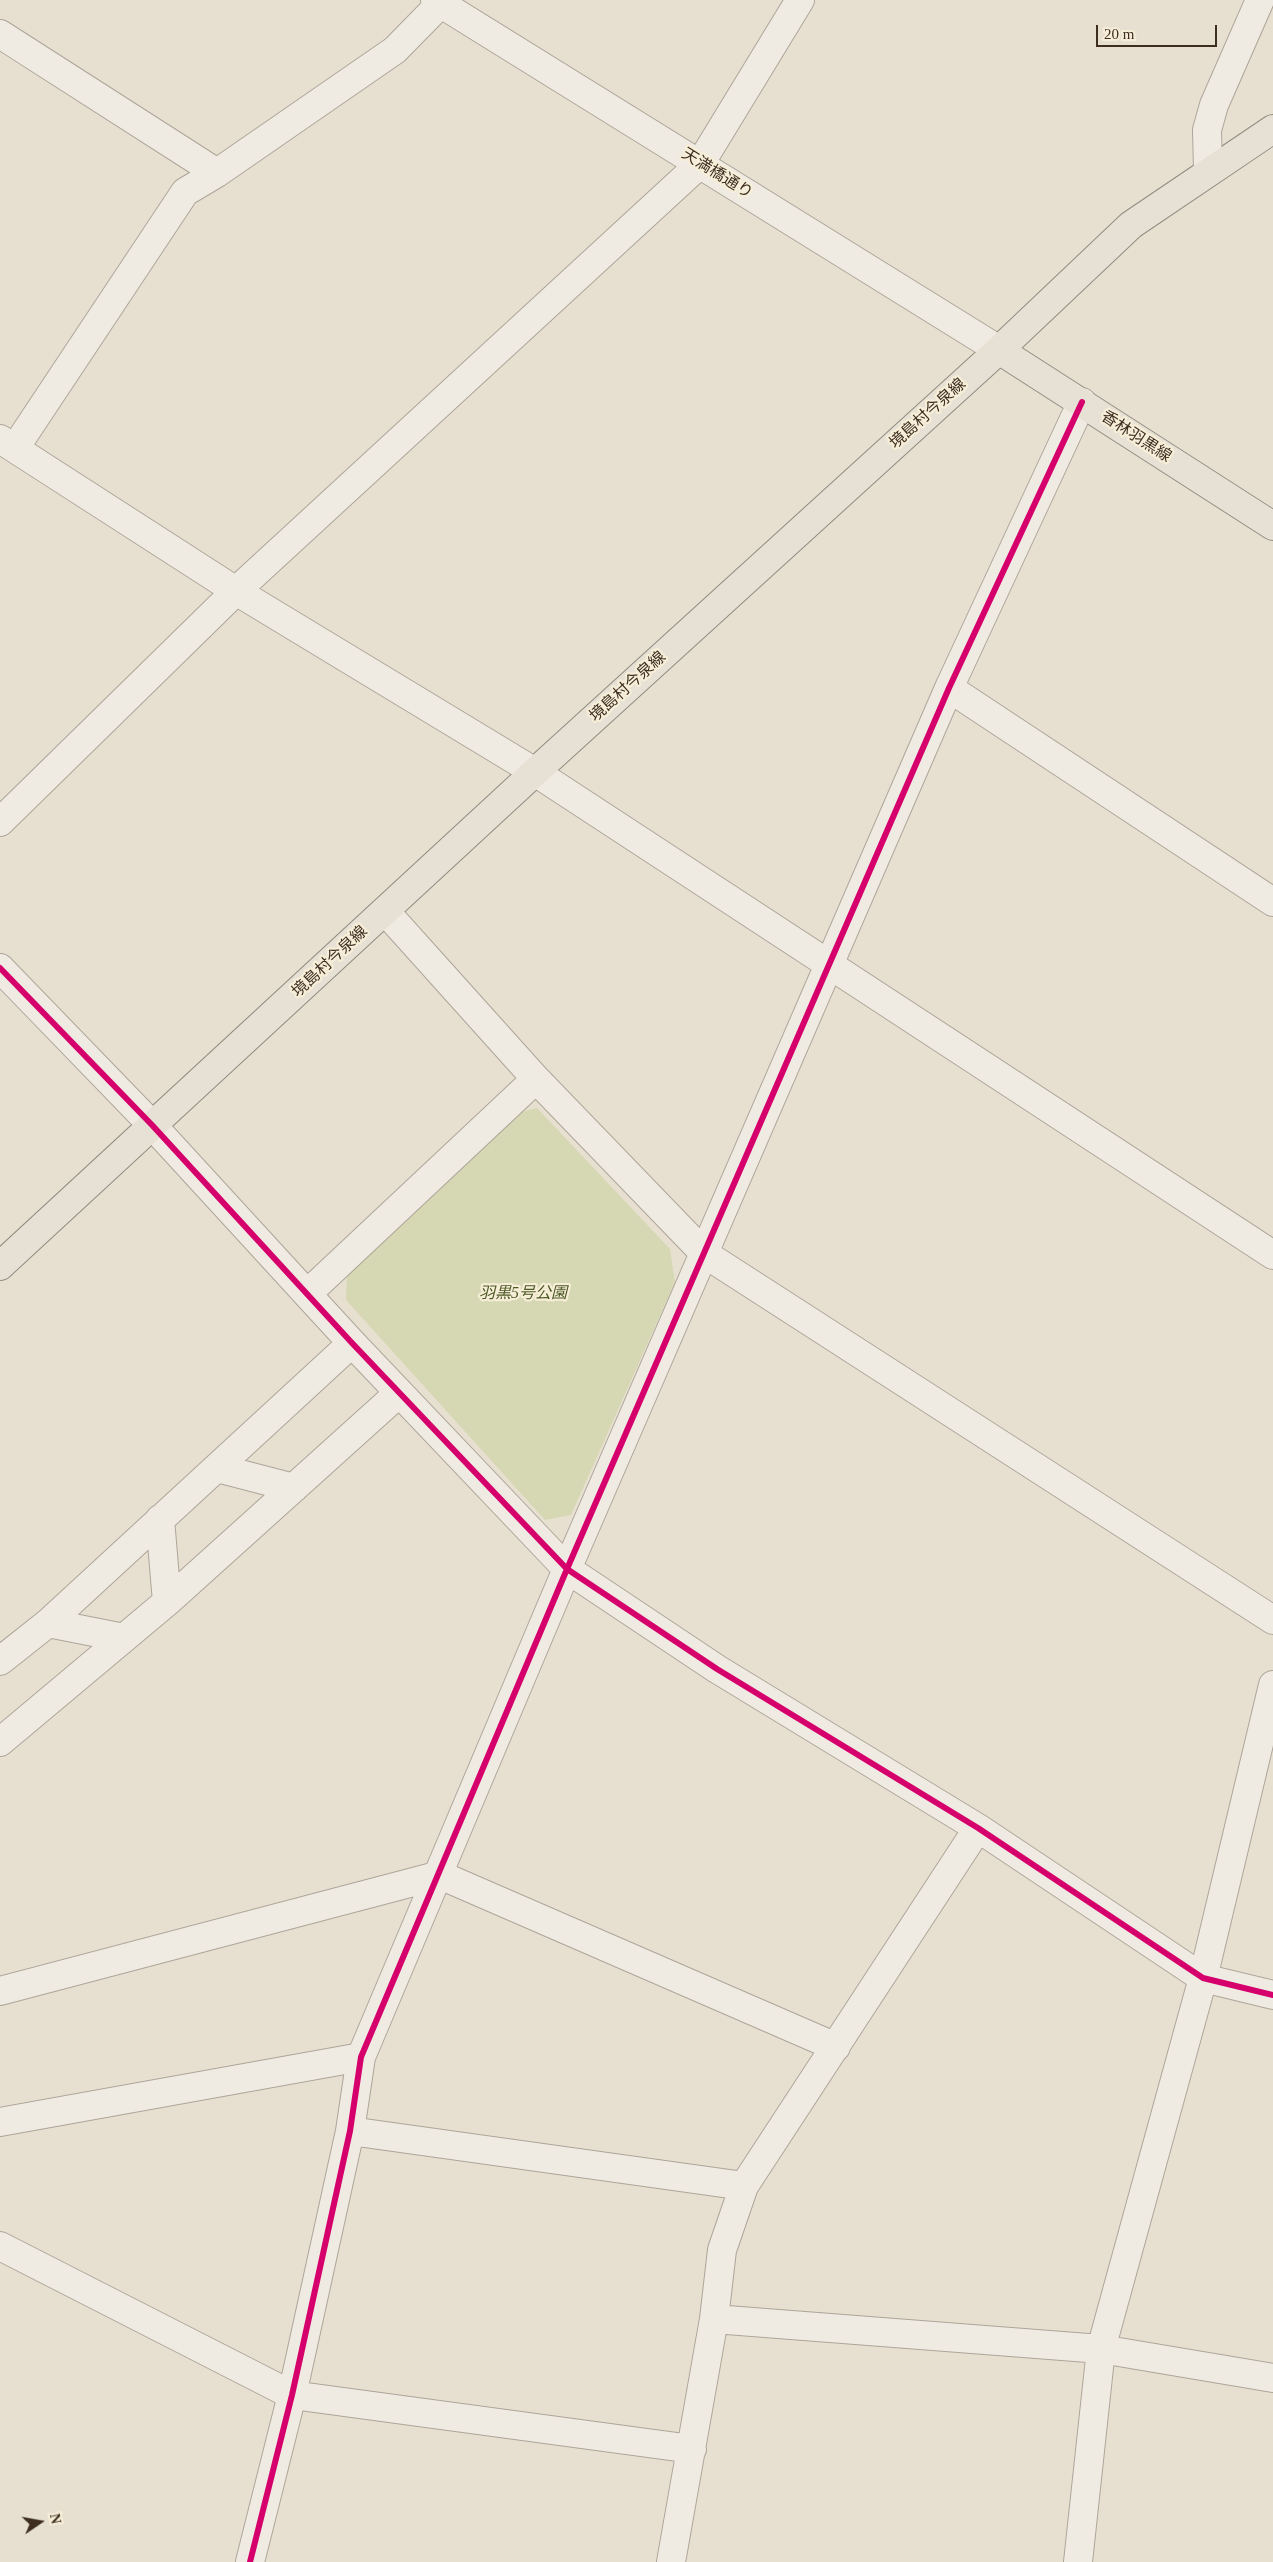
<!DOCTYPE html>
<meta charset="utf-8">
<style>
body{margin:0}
#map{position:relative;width:1273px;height:2562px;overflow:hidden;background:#e7e0d1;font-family:"Times New Roman",serif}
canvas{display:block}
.north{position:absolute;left:15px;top:2497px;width:50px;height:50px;-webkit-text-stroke:4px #f7eed8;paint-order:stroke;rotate:78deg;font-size:14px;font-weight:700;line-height:20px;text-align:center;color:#3d2e20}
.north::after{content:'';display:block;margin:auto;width:18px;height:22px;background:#3d2e20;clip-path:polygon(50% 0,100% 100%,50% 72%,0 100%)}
.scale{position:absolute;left:1096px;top:25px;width:121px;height:22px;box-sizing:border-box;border:2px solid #3d2e20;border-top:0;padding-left:6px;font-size:15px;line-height:18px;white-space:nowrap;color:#3d2e20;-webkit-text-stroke:4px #f7eed8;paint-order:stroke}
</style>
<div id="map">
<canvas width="1273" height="2562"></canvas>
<div class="north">N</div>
<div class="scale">20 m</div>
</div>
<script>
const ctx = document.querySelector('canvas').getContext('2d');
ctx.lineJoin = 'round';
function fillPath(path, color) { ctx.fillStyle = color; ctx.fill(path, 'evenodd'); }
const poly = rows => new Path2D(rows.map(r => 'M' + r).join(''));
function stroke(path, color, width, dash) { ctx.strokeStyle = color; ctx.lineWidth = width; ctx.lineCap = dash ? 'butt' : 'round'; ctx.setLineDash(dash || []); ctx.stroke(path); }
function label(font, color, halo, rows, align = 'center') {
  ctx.font = font + ' "Times New Roman","Noto Sans JP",serif'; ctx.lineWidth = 4.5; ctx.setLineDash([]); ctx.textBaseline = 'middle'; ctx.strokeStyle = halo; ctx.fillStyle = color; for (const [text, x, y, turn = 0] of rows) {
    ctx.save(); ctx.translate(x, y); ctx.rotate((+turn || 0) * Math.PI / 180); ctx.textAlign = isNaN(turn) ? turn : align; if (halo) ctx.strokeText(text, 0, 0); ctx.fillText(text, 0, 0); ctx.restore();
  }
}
fillPath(poly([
 [537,1108,670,1249,675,1282,571,1515,545,1520,346,1300,347,1275,517,1113]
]), '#d6d7b3');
const minor = poly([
 [435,0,999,350],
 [0,34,217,173],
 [1208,171,1207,130,1214,105,1260,0],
 [0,439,236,591,535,772,1273,1255],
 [15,448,185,192,217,173,395,50,444,0],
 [949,688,1273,902],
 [0,822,236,591,700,164,800,0],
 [385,911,536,1079,705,1254,1273,1620],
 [0,968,152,1125,352,1343,567,1569,717,1669,978,1828,1203,1978,1273,1995],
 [308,1293,536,1079],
 [217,1468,294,1488],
 [160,1519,167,1602],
 [48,1623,124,1638],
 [0,1661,48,1623,352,1343],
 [0,1742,167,1602,399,1393],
 [0,1991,440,1875,836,2047],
 [0,2122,361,2057],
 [350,2131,744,2186],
 [0,2246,292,2395,692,2449],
 [714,2319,722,2250,744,2186,978,1828],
 [250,2562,292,2395,350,2131,361,2057,567,1569,949,688,1082,402],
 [671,2562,714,2319,1101,2349,1273,2378],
 [1078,2562,1101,2349,1203,1978,1273,1685]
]);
const major = poly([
 [999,350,1273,526],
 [0,1266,535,772,999,350,1131,225,1273,129]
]);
stroke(minor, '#ada599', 30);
stroke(major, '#928b80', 30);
stroke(minor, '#efebe3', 28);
stroke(major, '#e6e1d4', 28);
stroke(poly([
 [0,968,152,1125,352,1343,567,1569,717,1669,978,1828,1203,1978,1273,1995],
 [250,2562,292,2395,350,2131,361,2057,567,1569,949,688,1082,402]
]), '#d6006c', 6);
label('16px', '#3d2e20', '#f7eed8', [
 ["天満橋通り",717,174,32],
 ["境島村今泉線",928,414,-42],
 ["香林羽黒線",1136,437,33],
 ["境島村今泉線",628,687,-42],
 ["境島村今泉線",330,962,-43]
]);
label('italic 16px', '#4d5a26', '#f7eed8', [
 ["羽黒5号公園",523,1294]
]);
</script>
